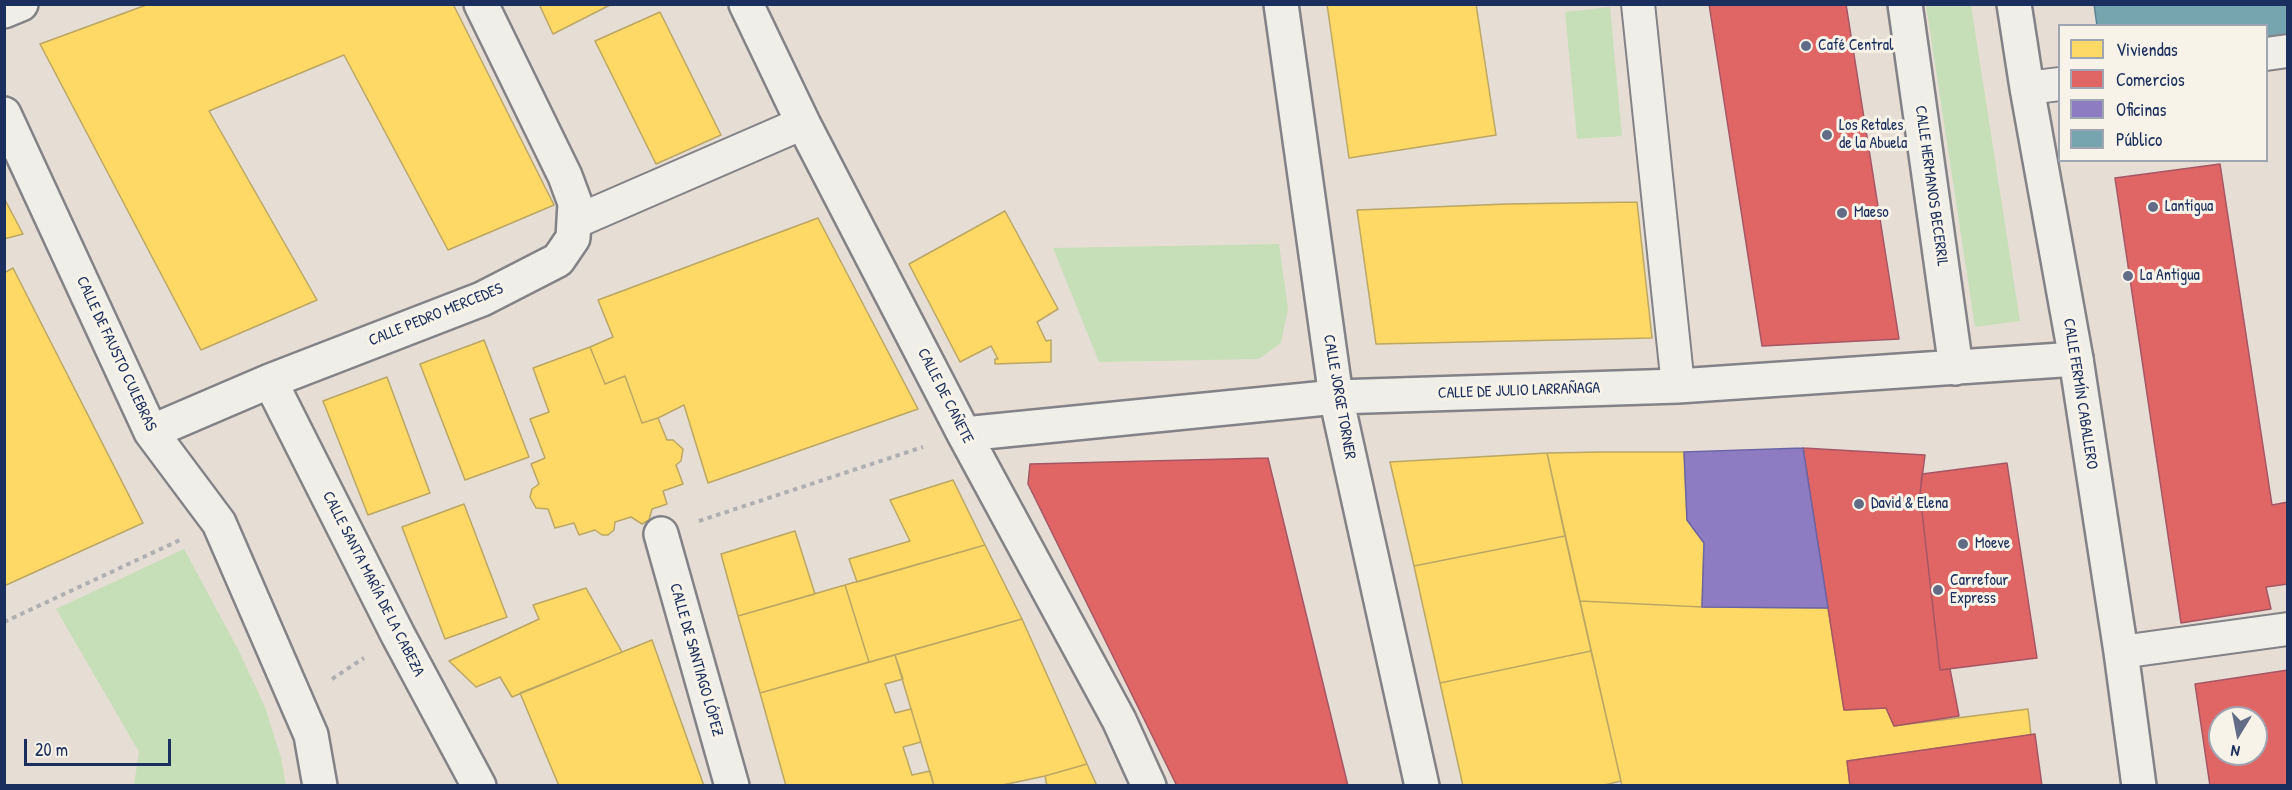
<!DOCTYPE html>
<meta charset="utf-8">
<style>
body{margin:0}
#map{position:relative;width:2292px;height:790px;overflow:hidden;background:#e6ddd4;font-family:"Patrick Hand",sans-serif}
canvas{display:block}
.frame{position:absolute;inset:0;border:6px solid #1b2f5e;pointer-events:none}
.legend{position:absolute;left:2058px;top:24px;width:210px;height:138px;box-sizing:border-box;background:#f7f3e8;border:2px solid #9fa5b1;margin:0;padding:8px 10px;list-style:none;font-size:18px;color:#1b2f5e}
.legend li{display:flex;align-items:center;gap:12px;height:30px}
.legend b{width:30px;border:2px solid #9fa5b1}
.north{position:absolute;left:2208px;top:706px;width:60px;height:60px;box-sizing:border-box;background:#f7f3e8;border:2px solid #9fa5b1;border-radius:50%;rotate:190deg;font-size:16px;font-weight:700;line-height:24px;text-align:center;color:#1b2f5e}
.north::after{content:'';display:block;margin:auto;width:21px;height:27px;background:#626c87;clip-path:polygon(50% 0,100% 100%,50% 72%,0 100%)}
.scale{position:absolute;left:24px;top:739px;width:147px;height:27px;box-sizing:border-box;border:3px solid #1b2f5e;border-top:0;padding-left:8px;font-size:18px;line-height:21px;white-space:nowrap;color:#1b2f5e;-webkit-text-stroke:4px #f7f3e8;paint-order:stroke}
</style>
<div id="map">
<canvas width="2292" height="790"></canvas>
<div class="frame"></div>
<ul class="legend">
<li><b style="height:16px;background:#ffd966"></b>Viviendas</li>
<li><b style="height:16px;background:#e06666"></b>Comercios</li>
<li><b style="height:16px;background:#8e7cc3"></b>Oficinas</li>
<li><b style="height:16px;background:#76a5af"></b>Público</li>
</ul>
<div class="north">N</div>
<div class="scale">20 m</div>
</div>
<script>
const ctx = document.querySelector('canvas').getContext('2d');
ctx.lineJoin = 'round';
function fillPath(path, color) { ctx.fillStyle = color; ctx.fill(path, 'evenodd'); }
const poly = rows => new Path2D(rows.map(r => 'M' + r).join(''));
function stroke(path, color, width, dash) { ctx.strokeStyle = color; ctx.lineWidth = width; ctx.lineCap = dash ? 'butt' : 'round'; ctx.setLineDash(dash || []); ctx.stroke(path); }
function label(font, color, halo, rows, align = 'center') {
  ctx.font = font + ' "Patrick Hand",sans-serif'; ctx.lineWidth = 6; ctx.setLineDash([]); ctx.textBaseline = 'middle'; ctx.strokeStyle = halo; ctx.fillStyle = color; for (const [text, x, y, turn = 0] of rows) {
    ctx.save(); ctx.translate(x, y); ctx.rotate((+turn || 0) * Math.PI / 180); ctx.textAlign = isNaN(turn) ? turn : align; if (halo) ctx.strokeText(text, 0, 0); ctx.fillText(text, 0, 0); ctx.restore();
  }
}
fillPath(poly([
 [1926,5,1971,5,2020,321,1975,327],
 [1610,7,1622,136,1577,139,1565,12],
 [1279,244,1288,309,1281,343,1259,359,1099,362,1053,248],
 [184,549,238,649,265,707,281,758,286,785,134,785,139,752,56,609]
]), '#c7dfb8');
const homes = poly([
 [149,4,453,4,554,205,448,250,344,55,209,111,317,300,201,350,40,44,149,4],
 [539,4,612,4,553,34,539,4],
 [1327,4,1476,4,1496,135,1349,158,1327,4],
 [660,12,721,135,656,164,595,41,660,12],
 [4,198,23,234,4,239,4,198],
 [1637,202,1652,338,1376,344,1357,210,1507,204,1637,202],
 [1005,211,1058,309,1037,322,1046,341,1051,340,1051,362,995,364,995,359,998,359,991,346,960,362,909,264,1005,211],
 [818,218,918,409,708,483,684,405,658,418,642,423,625,376,605,384,590,347,613,337,598,300,818,218],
 [13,268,143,523,4,586,4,273,13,268],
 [484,340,529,457,465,480,420,364,484,340],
 [590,347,605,384,625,376,642,423,658,418,667,440,673,440,683,449,681,461,676,465,683,484,663,491,667,504,652,509,649,520,642,524,631,517,615,522,614,530,608,535,602,535,595,530,579,535,574,523,555,528,548,509,536,508,530,497,532,489,539,484,531,464,545,458,530,419,549,412,533,368,590,347],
 [387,377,430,493,368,515,323,401,387,377],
 [1600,452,1684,452,1687,520,1704,543,1702,607,1580,601,1547,453,1600,452],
 [1547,453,1565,536,1414,566,1390,462,1547,453],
 [953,480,985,545,857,582,849,559,910,541,890,500,953,480],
 [464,504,507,617,445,639,402,527,464,504],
 [795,531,815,594,738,616,721,554,795,531],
 [1565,536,1591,651,1440,683,1414,566,1565,536],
 [985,545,1022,619,869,662,845,585,985,545],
 [845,585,869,662,760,693,738,616,845,585],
 [586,588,622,652,512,697,500,677,476,687,449,661,539,619,533,605,586,588],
 [1580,601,1702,607,1828,608,1844,710,1886,708,1894,726,2028,709,2031,735,1847,761,1850,786,1622,786,1580,601],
 [1022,619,1087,764,1045,776,998,786,934,786,895,655,1022,619],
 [652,640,704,786,559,786,520,693,652,640],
 [1591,651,1621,781,1600,786,1463,786,1440,683,1591,651],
 [895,655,903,679,885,684,895,713,911,709,921,742,903,747,912,775,930,771,934,786,786,786,760,693,895,655],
 [1087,764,1097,786,1047,786,1045,776,1087,764]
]);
fillPath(homes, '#ffd966');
stroke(homes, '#bba664', 1.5);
const shops = poly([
 [1709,4,1846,4,1899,339,1762,346,1709,4],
 [2220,164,2272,505,2288,502,2288,584,2266,587,2271,609,2181,623,2115,178,2220,164],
 [1803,448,1925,455,1920,494,1940,670,1950,669,1959,716,1894,726,1886,708,1844,710,1803,448],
 [1268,458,1348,786,1177,786,1028,484,1030,464,1268,458],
 [2007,463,2037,658,1940,670,1920,494,1922,474,2007,463],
 [2288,670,2288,786,2210,786,2195,684,2288,670],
 [2220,718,2256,718,2256,754,2220,754,2220,718],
 [2035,734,2042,786,1850,786,1847,761,2035,734]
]);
fillPath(shops, '#e06666');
stroke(shops, '#a55664', 1.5);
const offices = poly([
 [1803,448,1828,608,1702,607,1704,543,1687,520,1684,452,1803,448]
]);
fillPath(offices, '#8e7cc3');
stroke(offices, '#6c65a5', 1.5);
const public = poly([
 [2094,4,2288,4,2288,49,2266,52,2266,26,2097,26,2094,4]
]);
fillPath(public, '#76a5af');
stroke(public, '#5b8297', 1.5);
const pedestrian = poly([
 [1638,4,1678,386],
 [2266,54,2288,51],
 [2027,88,2060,84],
 [575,222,803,123],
 [2121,652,2288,629]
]);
const minor = poly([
 [746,4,803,123,964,434,1119,720,1149,786],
 [1281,4,1336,397,1422,786],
 [1905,4,1956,368],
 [4,11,21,4],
 [4,114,151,432,219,523,311,735,320,786],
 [270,381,398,635,479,786],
 [151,432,270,381,482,299,558,260,573,238,575,203,565,176,481,4],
 [964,434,1336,397,1678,386,2076,359],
 [661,534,732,786]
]);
const secondary = poly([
 [2014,4,2027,88,2076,359,2121,652,2139,786]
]);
stroke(pedestrian, '#828287', 36);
stroke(minor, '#828287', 38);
stroke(secondary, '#828287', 38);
stroke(poly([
 [699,521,923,447],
 [4,622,180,540],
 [332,679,364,658]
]), '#afafb1', 4, [4.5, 4.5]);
stroke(pedestrian, '#f0eee9', 32);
stroke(minor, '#f0eee9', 33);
stroke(secondary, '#f0eee9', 33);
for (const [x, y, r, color] of [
 [1806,46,6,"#626c87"],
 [1827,135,6,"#626c87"],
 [2153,207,6,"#626c87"],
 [1842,213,6,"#626c87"],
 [2128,276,6,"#626c87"],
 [1859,504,6,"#626c87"],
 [1963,544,6,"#626c87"],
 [1938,590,6,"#626c87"]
]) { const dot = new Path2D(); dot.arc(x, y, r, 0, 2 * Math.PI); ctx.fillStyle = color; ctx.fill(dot); stroke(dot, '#f7f3e8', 2); }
label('16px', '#1b2f5e', '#f7f3e8', [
 ["Café Central",1818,46],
 ["Los Retales",1839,126],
 ["de la Abuela",1839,144],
 ["Lantigua",2165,207],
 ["Maeso",1854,213],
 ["La Antigua",2140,276],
 ["David & Elena",1871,504],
 ["Moeve",1975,544],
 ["Carrefour",1950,581],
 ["Express",1950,599]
], 'left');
label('16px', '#1b2f5e', '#f7f3e8', [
 ["CALLE HERMANOS BECERRIL",1931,186,82],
 ["CALLE PEDRO MERCEDES",436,315,-22],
 ["CALLE DE FAUSTO CULEBRAS",116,354,65],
 ["CALLE DE JULIO LARRAÑAGA",1519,391,-2],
 ["CALLE FERMÍN CABALLERO",2080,394,81],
 ["CALLE DE CAÑETE",945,396,63],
 ["CALLE JORGE TORNER",1339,397,80],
 ["CALLE SANTA MARÍA DE LA CABEZA",373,584,63],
 ["CALLE DE SANTIAGO LÓPEZ",696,660,74]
]);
</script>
